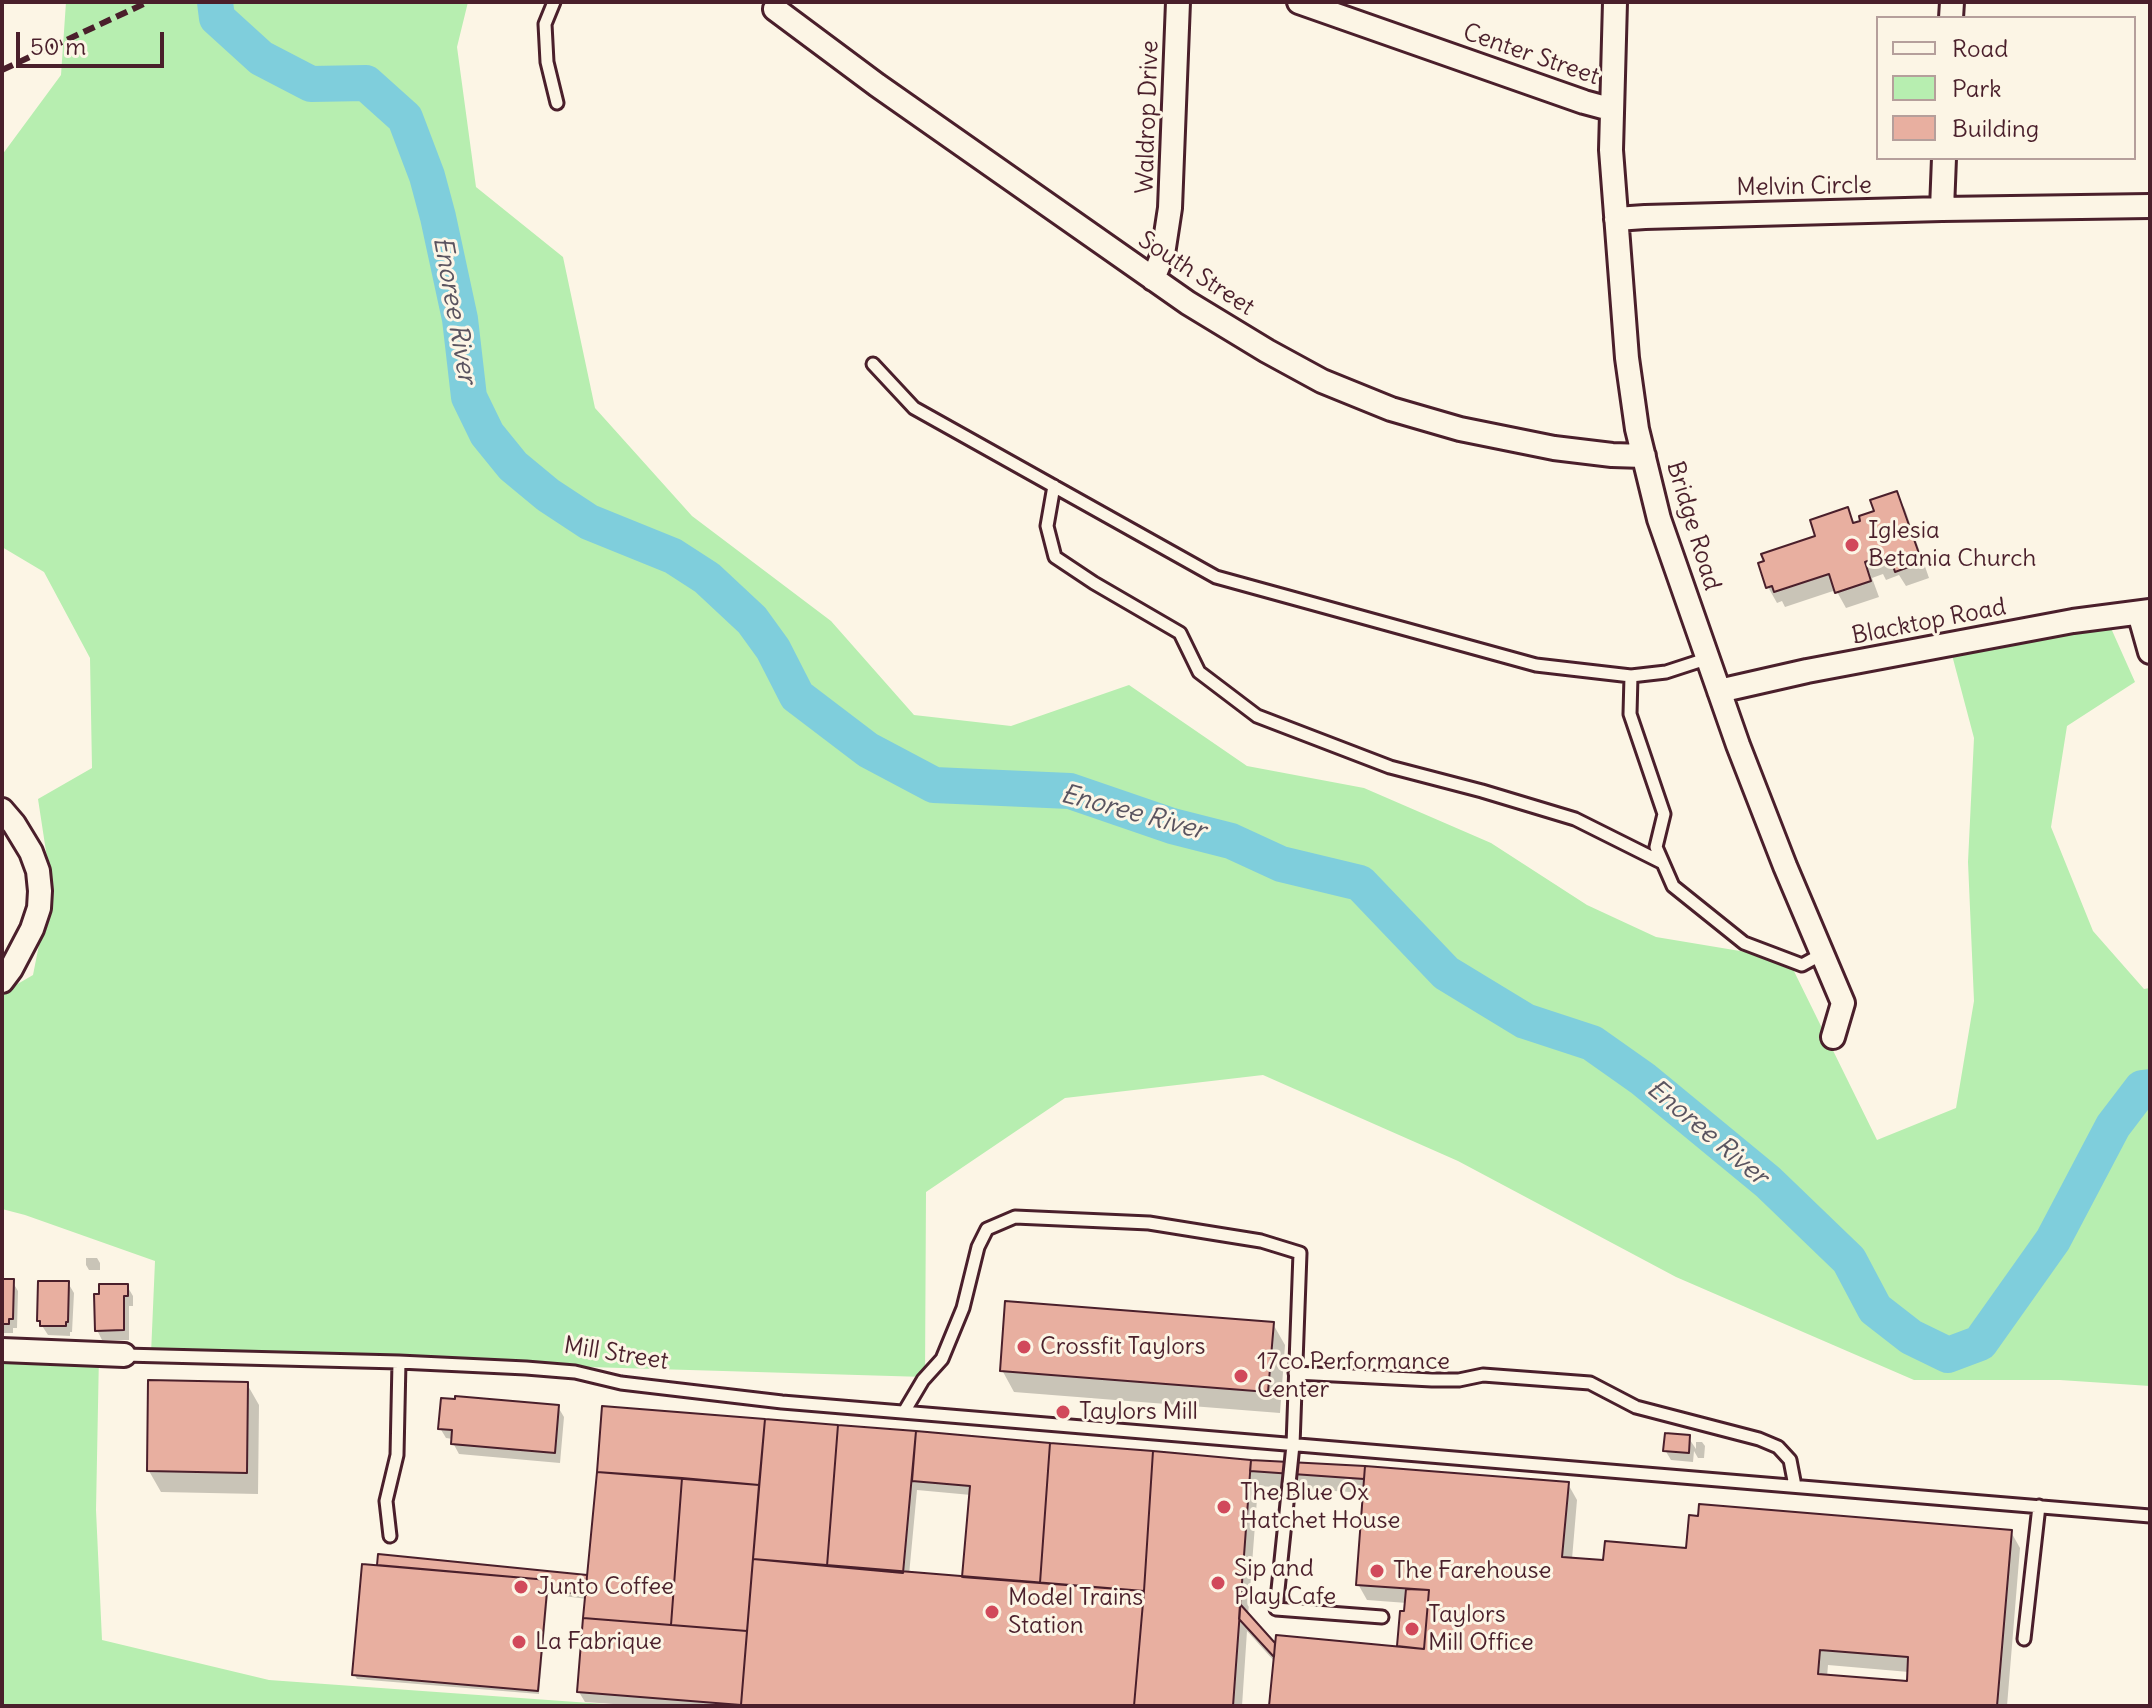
<!DOCTYPE html>
<style>
body{margin:0}
#map{position:relative;width:2152px;height:1708px;overflow:hidden;background:#fcf5e5;font-family:Delius,sans-serif}
canvas{display:block}
.frame{position:absolute;inset:0;border:4px solid #4a1f2b;pointer-events:none}
.legend{position:absolute;left:1876px;top:16px;width:260px;height:144px;box-sizing:border-box;background:#fcf5e5;border:2px solid #b59f9b;margin:0;padding:10px 14px;list-style:none;font-size:24px;color:#4a1f2b}
.legend li{display:flex;align-items:center;gap:16px;height:40px}
.legend b{width:40px;border:2px solid #b59f9b}
.scale{position:absolute;left:16px;top:32px;width:148px;height:36px;box-sizing:border-box;border:4px solid #4a1f2b;border-top:0;padding-left:10px;font-size:24px;line-height:28px;white-space:nowrap;color:#4a1f2b;-webkit-text-stroke:6px #fcf5e5;paint-order:stroke}
</style>
<div id="map">
<canvas width="2152" height="1708"></canvas>
<div class="frame"></div>
<ul class="legend">
<li><b style="height:10px;background:#fcf5e5"></b>Road</li>
<li><b style="height:22px;background:#b7eeb0"></b>Park</li>
<li><b style="height:22px;background:#e8afa0"></b>Building</li>
</ul>
<div class="scale">50 m</div>
</div>
<script>
const ctx = document.querySelector('canvas').getContext('2d');
ctx.lineJoin = 'round';
function fillPath(path, color) { ctx.fillStyle = color; ctx.fill(path, 'evenodd'); }
const poly = rows => new Path2D(rows.map(r => 'M' + r).join(''));
function stroke(path, color, width, dash) { ctx.strokeStyle = color; ctx.lineWidth = width; ctx.lineCap = dash ? 'butt' : 'round'; ctx.setLineDash(dash || []); ctx.stroke(path); }
function label(font, color, halo, rows, align = 'center') {
  ctx.font = font + ' Delius,sans-serif'; ctx.lineWidth = 6; ctx.setLineDash([]); ctx.textBaseline = 'middle'; ctx.strokeStyle = halo; ctx.fillStyle = color; for (const [text, x, y, turn = 0] of rows) {
    ctx.save(); ctx.translate(x, y); ctx.rotate((+turn || 0) * Math.PI / 180); ctx.textAlign = isNaN(turn) ? turn : align; if (halo) ctx.strokeText(text, 0, 0); ctx.fillText(text, 0, 0); ctx.restore();
  }
}
fillPath(poly([
 [66,2,468,2,457,47,476,187,563,257,595,408,692,516,831,621,914,715,1011,726,1129,685,1247,766,1364,788,1491,843,1587,905,1656,937,1788,959,1877,1140,1956,1108,1974,1001,1968,862,1974,738,1952,655,2106,617,2135,682,2067,726,2051,827,2093,931,2144,989,2150,988,2150,1386,2060,1380,1914,1380,1676,1277,1458,1161,1263,1075,1065,1098,926,1192,925,1377,151,1354,155,1261,25,1215,2,1209,2,993,33,975,51,884,38,799,92,768,90,658,44,572,2,547,2,155,61,75],
 [99,1354,96,1510,102,1640,269,1680,632,1706,2,1706,2,1355]
]), '#b7eeb0');
fillPath(poly([
 [1896,493,1905,509,1929,578,1906,586,1899,575,1886,580,1883,574,1872,578,1879,597,1846,608,1836,590,1785,607,1782,601,1777,603,1768,587,1847,509,1856,525,1877,512],
 [86,1258,97,1258,100,1263,100,1270,89,1270,86,1265],
 [2,1281,12,1281,18,1291,17,1328,13,1328,13,1333,2,1333],
 [68,1283,74,1293,72,1332,70,1332,70,1336,48,1335,39,1321],
 [127,1286,133,1296,133,1306,129,1306,129,1340,102,1340,97,1330],
 [1273,1324,1285,1345,1280,1413,1014,1392,1002,1370],
 [247,1384,259,1405,258,1494,161,1492,149,1471],
 [558,1407,564,1417,560,1463,459,1454,453,1443,453,1439,446,1438,440,1428],
 [604,1408,1250,1462,1365,1468,1568,1484,1577,1500,1572,1559,1605,1562,1688,1550,2011,1532,2020,1548,2007,1706,1271,1706,1275,1662,1247,1631,1242,1706,641,1706,585,1702,579,1692,587,1599,548,1594,539,1694,357,1679,354,1674,379,1556,589,1582],
 [1258,1486,1365,1493,1358,1584,1367,1600,1407,1603,1406,1613,1401,1613,1399,1648,1277,1648,1248,1616],
 [917,1490,971,1495,964,1579,909,1575],
 [1828,1665,1909,1672,1908,1683,1827,1677],
 [1688,1437,1696,1449,1696,1442,1702,1442,1705,1446,1704,1458,1698,1458,1694,1451,1693,1462,1671,1460,1665,1450]
]), '#0003');
stroke(poly([
 [215,2,217,18,261,58,311,84,366,83,405,118,427,176,438,217,460,319,469,397,487,434,513,466,548,495,589,522,673,556,707,578,752,620,773,649,797,696,868,750,934,785,1070,791,1172,826,1231,841,1281,864,1360,883,1446,973,1525,1021,1592,1043,1643,1079,1768,1182,1849,1260,1875,1309,1911,1337,1948,1355,1980,1343,2053,1240,2113,1126,2142,1088,2150,1087]
]), '#7fcedc', 36);
const building = poly([
 [1897,491,1922,562,1895,572,1891,559,1875,565,1873,559,1865,562,1871,581,1835,593,1829,574,1774,592,1772,586,1766,588,1758,563,1764,561,1761,554,1815,536,1810,520,1848,507,1853,523,1860,521,1859,516,1874,511,1870,500,1897,491],
 [2,1279,14,1279,13,1319,9,1319,9,1324,2,1324,2,1279],
 [38,1281,69,1281,68,1322,66,1322,66,1326,40,1326,40,1321,37,1321,38,1281],
 [99,1284,128,1284,128,1296,124,1296,124,1330,95,1331,94,1294,99,1294,99,1284],
 [1005,1301,1274,1322,1268,1392,1000,1371,1005,1301],
 [148,1380,248,1382,247,1473,147,1471,148,1380],
 [455,1396,559,1405,555,1453,451,1444,452,1430,438,1429,441,1398,455,1399,455,1396],
 [602,1406,765,1419,759,1485,597,1472,602,1406],
 [765,1419,838,1425,827,1566,753,1559,765,1419],
 [838,1425,916,1431,903,1573,827,1566,838,1425],
 [916,1431,1050,1443,1040,1583,962,1577,970,1486,912,1481,916,1431],
 [1665,1433,1690,1435,1689,1453,1663,1451,1665,1433],
 [1050,1443,1153,1451,1144,1591,1040,1583,1050,1443],
 [1153,1451,1251,1460,1233,1706,1134,1706,1144,1591,1153,1451],
 [1251,1460,1365,1466,1364,1479,1250,1471,1251,1460],
 [1365,1466,1569,1482,1562,1557,1603,1560,1605,1541,1686,1548,1689,1515,1698,1516,1699,1504,2012,1530,1997,1706,1269,1706,1276,1635,1424,1649,1429,1590,1356,1585,1365,1466],
 [1820,1650,1908,1657,1907,1681,1818,1674,1820,1650],
 [597,1472,682,1478,671,1625,583,1618,597,1472],
 [682,1478,759,1485,747,1631,671,1625,682,1478],
 [378,1554,587,1575,586,1595,547,1590,548,1580,377,1565,378,1554],
 [753,1559,1144,1591,1134,1706,741,1705,753,1559],
 [362,1564,548,1580,538,1691,352,1675,362,1564],
 [1406,1589,1429,1590,1424,1649,1397,1646,1400,1611,1404,1611,1406,1589],
 [1240,1604,1275,1643,1274,1657,1239,1619,1240,1604],
 [583,1618,747,1631,741,1705,577,1692,583,1618]
]);
fillPath(building, '#e8afa0');
stroke(building, '#4a1f2b', 2);
const service = poly([
 [554,2,545,24,547,62,557,103],
 [873,364,914,408,1216,577,1536,665,1631,676,1666,672,1709,658],
 [1054,486,1047,526,1055,557,1094,583,1180,633,1199,672,1257,716,1390,767,1482,791,1575,819,1663,863],
 [1631,676,1630,714,1664,814,1656,847,1673,886,1744,943,1802,965,1822,954],
 [124,1355,399,1362,526,1368,575,1372,621,1383,782,1402,2150,1516],
 [1295,1373,1432,1380,1459,1380,1483,1375,1590,1383,1636,1407,1759,1439,1778,1447,1790,1460,1795,1486],
 [904,1412,923,1380,942,1359,963,1308,978,1247,987,1229,1015,1217,1149,1223,1261,1241,1300,1253,1293,1445,1276,1609,1382,1617],
 [390,1536,386,1501,397,1455,399,1362],
 [2024,1639,2039,1506]
]);
const minor = poly([
 [1299,2,1584,102,1610,109],
 [1615,2,1611,150,1627,358,1637,429,1659,519,1738,745,1785,866,1843,1003,1833,1037],
 [775,9,877,85,1188,303,1267,351,1322,381,1391,409,1460,429,1554,448,1612,455,1644,456],
 [1951,18,1952,2],
 [1942,209,2150,206],
 [1616,219,1645,217,1942,209,1944,158],
 [1153,279,1163,254,1170,208,1178,2],
 [2139,613,2150,652],
 [1719,691,1807,671,2073,621,2150,611],
 [2,810,14,824,31,852,38,871,40,891,39,908,32,929,11,969,2,981],
 [2,1350,124,1355]
]);
stroke(service, '#4a1f2b', 17);
stroke(minor, '#4a1f2b', 28);
stroke(service, '#fcf5e5', 11);
stroke(minor, '#fcf5e5', 22);
stroke(poly([
 [2,70,148,2]
]), '#4a1f2b', 6, [12, 6]);
for (const [x, y, r, color] of [
 [1852,545,8,"#d1495b"],
 [1024,1347,8,"#d1495b"],
 [1241,1376,8,"#d1495b"],
 [1063,1412,8,"#d1495b"],
 [1224,1507,8,"#d1495b"],
 [1377,1571,8,"#d1495b"],
 [1218,1583,8,"#d1495b"],
 [521,1587,8,"#d1495b"],
 [992,1612,8,"#d1495b"],
 [1412,1629,8,"#d1495b"],
 [519,1642,8,"#d1495b"]
]) { const dot = new Path2D(); dot.arc(x, y, r, 0, 2 * Math.PI); ctx.fillStyle = color; ctx.fill(dot); stroke(dot, '#fcf5e5', 3); }
label('24px', '#4a1f2b', '#fcf5e5', [
 ["Center Street",1531,55,19],
 ["Waldrop Drive",1148,117,-88],
 ["Melvin Circle",1804,187,-1],
 ["South Street",1196,274,33],
 ["Bridge Road",1693,526,73],
 ["Blacktop Road",1929,622,-11],
 ["Mill Street",616,1354,9]
]);
label('24px', '#4a1f2b', '#fcf5e5', [
 ["Iglesia",1868,531],
 ["Betania Church",1868,559],
 ["Crossfit Taylors",1040,1347],
 ["17co Performance",1257,1362],
 ["Center",1257,1390],
 ["Taylors Mill",1079,1412],
 ["The Blue Ox",1240,1493],
 ["Hatchet House",1240,1521],
 ["Sip and",1234,1569],
 ["Play Cafe",1234,1597],
 ["The Farehouse",1393,1571],
 ["Junto Coffee",537,1587],
 ["Model Trains",1008,1598],
 ["Station",1008,1626],
 ["Taylors",1428,1615],
 ["Mill Office",1428,1643],
 ["La Fabrique",535,1642]
], 'left');
label('italic 26px', '#5a5460', '#fcf5e5', [
 ["Enoree River",454,310,80],
 ["Enoree River",1133,813,15],
 ["Enoree River",1707,1133,40]
]);
</script>
